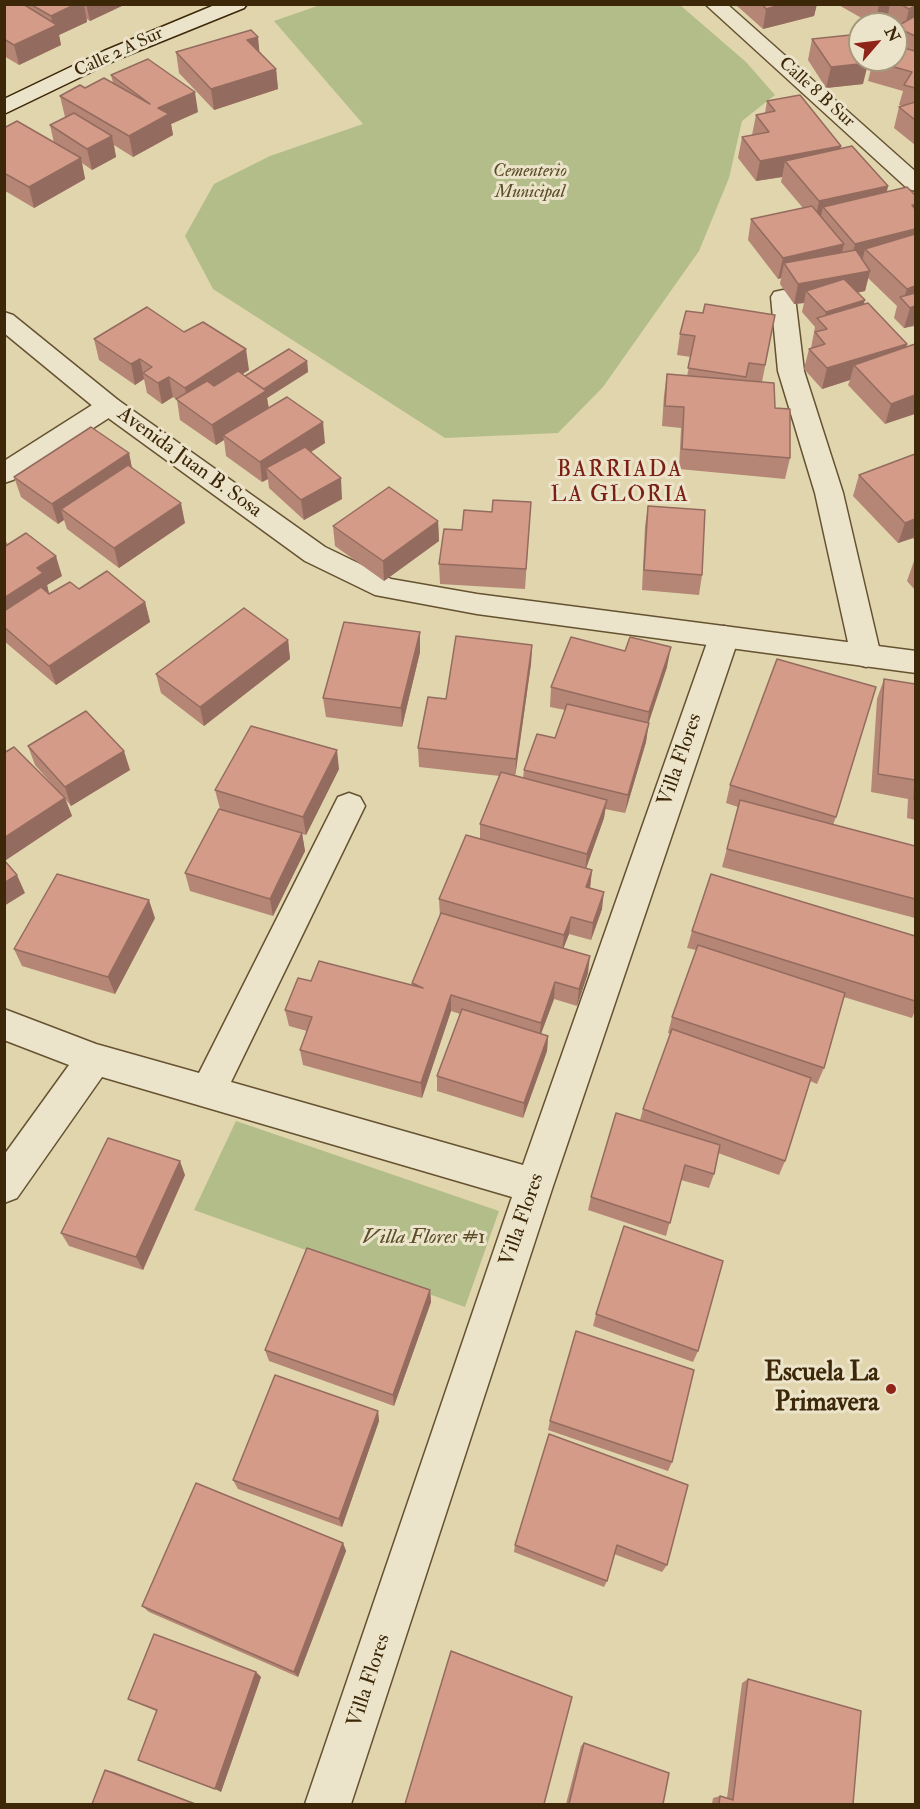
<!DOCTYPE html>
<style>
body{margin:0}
#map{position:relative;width:920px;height:1809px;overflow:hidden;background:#e1d5ad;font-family:"IM FELL Double Pica",serif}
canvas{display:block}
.frame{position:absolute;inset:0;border:6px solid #3c2708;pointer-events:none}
.north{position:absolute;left:848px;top:12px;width:60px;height:60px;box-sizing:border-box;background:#ece4ca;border:2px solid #a6987c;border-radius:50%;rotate:62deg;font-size:16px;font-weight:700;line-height:24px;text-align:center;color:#3c2708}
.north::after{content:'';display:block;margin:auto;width:21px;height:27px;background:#8f2418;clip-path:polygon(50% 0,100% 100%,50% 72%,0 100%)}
</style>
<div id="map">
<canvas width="920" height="1809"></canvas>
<div class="frame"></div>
<div class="north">N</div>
</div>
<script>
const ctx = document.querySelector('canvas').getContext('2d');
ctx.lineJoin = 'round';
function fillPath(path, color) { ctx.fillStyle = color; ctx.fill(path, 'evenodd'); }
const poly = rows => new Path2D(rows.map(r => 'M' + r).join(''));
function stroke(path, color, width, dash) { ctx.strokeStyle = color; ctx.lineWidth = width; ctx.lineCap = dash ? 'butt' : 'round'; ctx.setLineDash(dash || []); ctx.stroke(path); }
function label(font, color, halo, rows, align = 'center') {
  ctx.font = font + ' "IM FELL Double Pica",serif'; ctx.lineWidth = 6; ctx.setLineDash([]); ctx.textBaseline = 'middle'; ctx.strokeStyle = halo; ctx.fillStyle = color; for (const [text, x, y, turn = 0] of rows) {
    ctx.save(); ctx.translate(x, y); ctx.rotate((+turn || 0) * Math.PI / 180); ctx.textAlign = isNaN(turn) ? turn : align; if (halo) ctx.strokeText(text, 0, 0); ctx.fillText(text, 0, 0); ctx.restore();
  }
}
fillPath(poly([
 [320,5,680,5,746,62,775,95,742,121,729,178,699,251,603,387,558,433,445,438,213,289,185,236,214,184,270,156,363,124,274,21],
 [236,1121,499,1211,465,1307,194,1210]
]), '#b3bd8a');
const minor = poly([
 [783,290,792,292,795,297,804,371,843,493,881,656,876,664,866,667,856,664,851,656,815,493,778,371,771,297,774,292,783,290],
 [109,398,118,400,122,406,118,412,13,480,4,483,4,461,100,400,109,398],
 [724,626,734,629,739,637,553,1186,351,1804,305,1804,512,1197,102,1077,17,1198,4,1203,4,1155,69,1065,4,1040,4,1009,96,1044,199,1073,338,797,349,793,360,797,365,806,231,1082,523,1165,709,637,714,629,724,626]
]);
const tertiary = poly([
 [705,4,727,4,916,172,916,191,908,189,705,4],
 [4,312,13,315,118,400,325,547,391,579,477,594,916,651,916,673,477,614,375,595,305,561,100,412,4,333,4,312]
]);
const secondary = poly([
 [217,4,247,4,244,8,118,59,4,114,4,99,104,51,217,4]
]);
stroke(minor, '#655231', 3);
stroke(tertiary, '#655231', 3);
stroke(secondary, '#3c2708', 3);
fillPath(minor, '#ece4ca');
fillPath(tertiary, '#ece4ca');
fillPath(secondary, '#ece4ca');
fillPath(poly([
 [4,4,126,4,90,21,87,19,87,22,59,35,61,45,19,65,4,56],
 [817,4,814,16,763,29,736,5],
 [837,4,915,4,915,145,894,128,899,107,902,106,899,105,903,91,868,81,873,61,896,60,896,27,897,26,896,24,894,24,887,20,878,24,872,24],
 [812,39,863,84,826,88,808,60],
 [176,52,260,52,276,69,278,89,214,110,179,73],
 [111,75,198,112,171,124,173,135,133,157,114,145,116,157,92,170,82,163,85,179,34,208,7,192,4,193,4,128,54,143,50,125,66,117,65,117,60,96,85,88,113,83],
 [767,101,841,149,888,186,887,191,915,195,915,328,913,326,904,328,894,318,897,306,868,278,865,291,857,293,864,304,907,344,906,348,915,344,885,424,848,385,850,380,822,389,804,369,809,349,811,348,815,327,802,312,804,303,794,304,780,284,781,278,778,279,748,240,751,219,803,208,781,182,782,177,756,181,738,158,742,137,752,135,756,115,765,113],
 [703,313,775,315,762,382,775,408,790,458,785,479,679,469,681,428,662,426,664,395,667,374,687,376,691,357,677,355,680,334],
 [184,332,249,370,242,374,245,376,307,361,308,372,267,398,269,408,325,443,311,452,342,499,304,520,269,488,268,479,262,482,226,456,224,440,216,445,180,420,177,400,173,397,162,404,147,393,144,379,135,385,99,360,94,339],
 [129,453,132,468,185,523,119,568,67,529,64,520,58,524,21,497,14,477],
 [915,454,915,541,913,538,898,543,853,496,859,475],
 [531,502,525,589,440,584,439,564,462,530,492,512],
 [648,506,702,575,699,595,642,590,645,526],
 [438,521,439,541,384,581,335,546,333,526],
 [4,538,8,545,62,576,47,585,49,594,79,589,145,602,150,622,56,685,4,641],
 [915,560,915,590,907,581,914,561],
 [288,640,290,659,204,726,161,693,156,674],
 [532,645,531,664,515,775,523,778,524,770,555,738,565,710,550,707,551,687,667,667,648,723,646,742,625,813,605,809,604,818,586,869,592,870,590,888,602,909,591,940,569,934,563,949,588,973,577,1006,554,999,541,1034,548,1036,547,1051,523,1118,437,1091,437,1076,460,1014,451,1011,422,1098,303,1065,300,1050,307,1031,289,1026,285,1010,311,981,412,985,440,917,439,899,480,839,480,824,500,776,419,767,418,748],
 [420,652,402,727,326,717,323,698],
 [884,679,915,684,915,820,907,818,908,799,871,792,877,699],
 [28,746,130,770,71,806,65,799,72,816,6,860,4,857,4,753,57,790,35,765],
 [339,769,306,835,302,834,305,851,273,916,190,891,185,873,220,809,215,790],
 [730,785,836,817,833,825,915,846,915,918,722,867,738,807,726,803],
 [155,918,115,994,22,966,14,949],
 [692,931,915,936,915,1011,912,1018,844,997,824,1068,817,1084,810,1081,785,1161,779,1175,718,1153,714,1174,709,1188,681,1180,666,1236,588,1210,591,1197,640,1120,643,1109,671,1034,668,1033,672,1017,696,950,687,948],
 [185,1175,143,1270,69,1246,61,1233],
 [430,1290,431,1302,394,1406,269,1361,265,1350],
 [596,1314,698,1351,693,1362,593,1326],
 [378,1411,379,1421,342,1527,238,1489,233,1480],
 [550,1421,672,1462,668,1471,548,1430],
 [549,1434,667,1565,662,1572,614,1554,607,1581,604,1587,514,1552,515,1545],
 [343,1543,346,1551,298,1677,149,1612,142,1606],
 [256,1672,261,1677,221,1792,156,1711,128,1699],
 [748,1679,853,1804,712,1804,713,1798,720,1796,727,1798,742,1683],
 [584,1743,663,1804,566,1804,581,1746]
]), '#b58575');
fillPath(poly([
 [76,4,84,4,87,22,59,35,61,45,19,65,14,45,53,26,51,16],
 [86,4,126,4,90,21],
 [784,4,817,4,814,16,763,29,766,9],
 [880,4,890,4,887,20,878,24,875,24,879,5],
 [915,6,915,24,904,30,909,9],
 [258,37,260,57,247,40],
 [860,60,869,60,863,84,826,88,831,67],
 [276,69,278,89,214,110,211,89],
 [195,92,198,112,171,124,173,135,133,157,129,136,158,108],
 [112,136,116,157,92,170,87,149],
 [841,146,837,167,785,161,782,177,756,181,760,161],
 [81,158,85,179,34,208,29,187],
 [888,186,883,207,823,207,820,221,815,222,819,201],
 [915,229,915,249,865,249,862,262,850,264,855,244],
 [844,244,839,265,784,263,781,278,778,279,783,258],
 [870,271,865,291,815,300,806,291,804,303,794,304,798,284],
 [915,286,915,305,903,301,907,289],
 [865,300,859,321,827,329,823,325,826,312],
 [915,306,915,319,913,326,904,328,910,308],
 [907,344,901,364,854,365,850,380,822,389,827,368],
 [246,349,249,370,189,408,185,388],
 [140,359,144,379,135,385,131,364],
 [307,361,308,372,267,398,269,411,223,435,224,440,216,445,212,425,263,389],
 [169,377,173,397,162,404,158,383],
 [915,395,915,414,885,424,891,404],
 [323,422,325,443,274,475,266,468,268,479,262,482,260,462],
 [129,453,133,474,61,509,64,520,58,524,52,504],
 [341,478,342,499,304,520,301,500],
 [181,503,185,523,119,568,114,548],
 [915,519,915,530,913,538,898,543,905,523],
 [438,521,439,541,384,581,383,561],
 [56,556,62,576,47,585,49,593,4,623,4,598,37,568],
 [145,602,150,622,56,685,49,666],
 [420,632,420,652,402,727,401,708],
 [288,640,290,659,204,726,200,707],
 [532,645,531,664,515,778,516,759],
 [671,647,667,667,646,731,649,712],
 [649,723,646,742,625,813,628,795],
 [337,750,339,769,306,835,303,817],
 [124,751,130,770,71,806,65,787],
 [65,798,72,816,6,860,4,855,4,838],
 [607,800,604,818,585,871,587,854],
 [302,833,305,851,273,916,270,899],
 [592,870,590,888,586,887],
 [17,875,25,893,4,906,4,883],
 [604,892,602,909,591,940,593,923],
 [149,900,155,918,115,994,108,977],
 [571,917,569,934,562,952,564,935],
 [590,956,588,973,577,1006,579,989],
 [555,982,554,999,539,1039,541,1023],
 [451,995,451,1011,422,1098,421,1083],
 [548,1036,547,1051,523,1118,524,1103],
 [180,1161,185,1175,143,1270,136,1257],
 [430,1290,431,1302,394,1406,393,1395],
 [378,1411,379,1421,342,1527,339,1519],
 [343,1543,346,1551,298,1677,294,1672],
 [256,1672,261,1677,221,1792,215,1789],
 [105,1770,114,1772,197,1804,195,1804]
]), '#946c5f');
const building = poly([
 [4,4,23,4,57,25,14,45,4,39,4,4],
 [30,4,76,4,51,16,30,4],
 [762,4,784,4,766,9,762,4],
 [900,4,915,4,915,6,909,9,900,4],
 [915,16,915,36,896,27,915,16],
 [251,30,258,37,247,40,276,69,211,89,176,52,251,30],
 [860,34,860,60,866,60,868,63,831,67,812,39,860,34],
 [896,46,915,51,915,88,904,85,912,72,873,61,874,60,896,60,896,46],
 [148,59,195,92,158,108,169,114,129,136,60,96,80,85,85,88,104,78,150,104,111,75,148,59],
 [800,95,841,146,760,161,742,137,769,132,756,115,775,111,767,101,800,95],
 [915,102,915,120,899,107,915,102],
 [74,113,112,136,87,149,50,125,74,113],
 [17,121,81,158,29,187,4,173,4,128,17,121],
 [852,146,888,186,819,201,785,161,852,146],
 [907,187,915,195,915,205,912,205,915,209,915,229,855,244,823,207,907,187],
 [812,206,844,244,783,258,751,219,812,206],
 [915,234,915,286,907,289,865,249,915,234],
 [856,250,870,271,798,284,784,263,856,250],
 [844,279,865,300,826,312,806,291,844,279],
 [915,293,915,306,910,308,900,297,915,293],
 [868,303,907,344,827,368,809,349,825,344,815,332,827,329,817,318,868,303],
 [705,304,775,315,765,365,749,363,746,377,688,368,695,336,680,334,686,311,703,313,705,304],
 [147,307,184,332,203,322,246,349,185,388,169,377,158,383,143,373,152,367,140,359,131,364,94,339,147,307],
 [915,344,915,395,891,404,854,365,915,344],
 [289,349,307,361,264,389,245,376,289,349],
 [238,371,266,391,212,425,176,399,207,381,214,386,238,371],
 [667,374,774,383,775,408,790,409,790,458,682,449,684,407,665,406,667,374],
 [287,397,323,422,260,462,223,435,287,397],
 [91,427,129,453,52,504,14,477,91,427],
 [305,447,341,478,301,500,266,468,305,447],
 [915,454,915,519,905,523,859,475,915,454],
 [128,465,181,503,114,548,61,509,128,465],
 [389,487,438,521,383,561,333,526,389,487],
 [493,500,531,502,526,569,439,564,444,529,462,530,464,510,492,512,493,500],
 [648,506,705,510,702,575,644,570,648,506],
 [26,533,56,556,37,568,43,573,4,598,4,547,26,533],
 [107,571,145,602,49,666,4,627,4,611,41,587,49,594,70,582,79,589,107,571],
 [244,608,288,640,200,707,156,674,244,608],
 [344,622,420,632,401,708,323,698,344,622],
 [456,636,532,645,516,759,418,748,428,697,446,699,456,636],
 [571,637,625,651,630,637,671,647,649,712,551,687,571,637],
 [777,659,876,687,836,817,730,785,777,659],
 [884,679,915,684,915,800,914,800,915,780,878,774,884,679],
 [567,704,649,723,628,795,524,770,537,734,555,738,567,704],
 [86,711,124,751,65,787,28,746,86,711],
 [251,726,337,750,303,817,215,790,251,726],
 [14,747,65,798,4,838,4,753,14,747],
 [501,772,607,800,587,854,480,824,501,772],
 [740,800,915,846,915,899,727,849,740,800],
 [219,809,302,833,270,899,185,873,219,809],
 [466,835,592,870,586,887,604,892,593,923,571,917,564,935,439,899,466,835],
 [4,860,17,875,4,883,4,860],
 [57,874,149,900,108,977,14,949,57,874],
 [711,874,915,936,915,1001,692,931,711,874],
 [441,913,590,956,579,989,555,982,541,1023,451,995,421,1083,300,1050,312,1017,285,1010,298,978,311,981,319,961,423,988,412,983,441,913],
 [698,945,845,993,824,1068,672,1017,698,945],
 [462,1009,548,1036,524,1103,437,1076,462,1009],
 [672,1029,811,1078,785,1161,643,1109,672,1029],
 [616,1113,720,1145,714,1174,685,1165,670,1223,591,1197,616,1113],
 [108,1138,180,1161,136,1257,61,1233,108,1138],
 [624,1226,723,1261,698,1351,596,1314,624,1226],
 [307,1248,430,1290,393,1395,265,1350,307,1248],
 [576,1331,694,1370,672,1462,550,1421,576,1331],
 [275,1375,378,1411,339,1519,233,1480,275,1375],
 [549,1434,688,1485,667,1565,617,1545,607,1581,515,1545,549,1434],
 [196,1483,343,1543,294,1672,142,1606,196,1483],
 [154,1634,256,1672,215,1789,138,1760,157,1710,128,1699,154,1634],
 [451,1651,572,1697,544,1804,405,1804,451,1651],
 [748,1679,861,1711,853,1804,719,1804,720,1796,733,1800,748,1679],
 [584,1743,669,1773,663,1804,569,1804,584,1743],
 [105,1770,195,1804,92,1804,105,1770]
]);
fillPath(building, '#d39b88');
stroke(building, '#946c5f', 1.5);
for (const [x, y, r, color] of [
 [891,1389,6,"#8f2418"]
]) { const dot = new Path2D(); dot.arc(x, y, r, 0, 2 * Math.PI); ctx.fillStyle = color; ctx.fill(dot); stroke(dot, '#ece4ca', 2); }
label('18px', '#3c2708', '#ece4ca', [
 ["Calle 2 A Sur",119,53,-25],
 ["Calle 8 B Sur",816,93,42]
]);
label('italic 18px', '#5a4c28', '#ece4ca', [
 ["Cementerio",530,172],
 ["Municipal",530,193]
]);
label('21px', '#3c2708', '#ece4ca', [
 ["Avenida Juan B. Sosa",189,463,36],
 ["Villa Flores",681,760,-71],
 ["Villa Flores",523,1220,-71],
 ["Villa Flores",370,1681,-72]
]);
label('italic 21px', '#5a4c28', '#ece4ca', [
 ["Villa Flores #1",424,1238]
]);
ctx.letterSpacing = '1.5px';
label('22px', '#7a1f14', '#ece4ca', [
 ["BARRIADA",620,471],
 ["LA GLORIA",620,496]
]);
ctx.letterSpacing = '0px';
label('bold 26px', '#3c2708', '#ece4ca', [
 ["Escuela La",879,1374],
 ["Primavera",879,1404]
], 'right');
</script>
